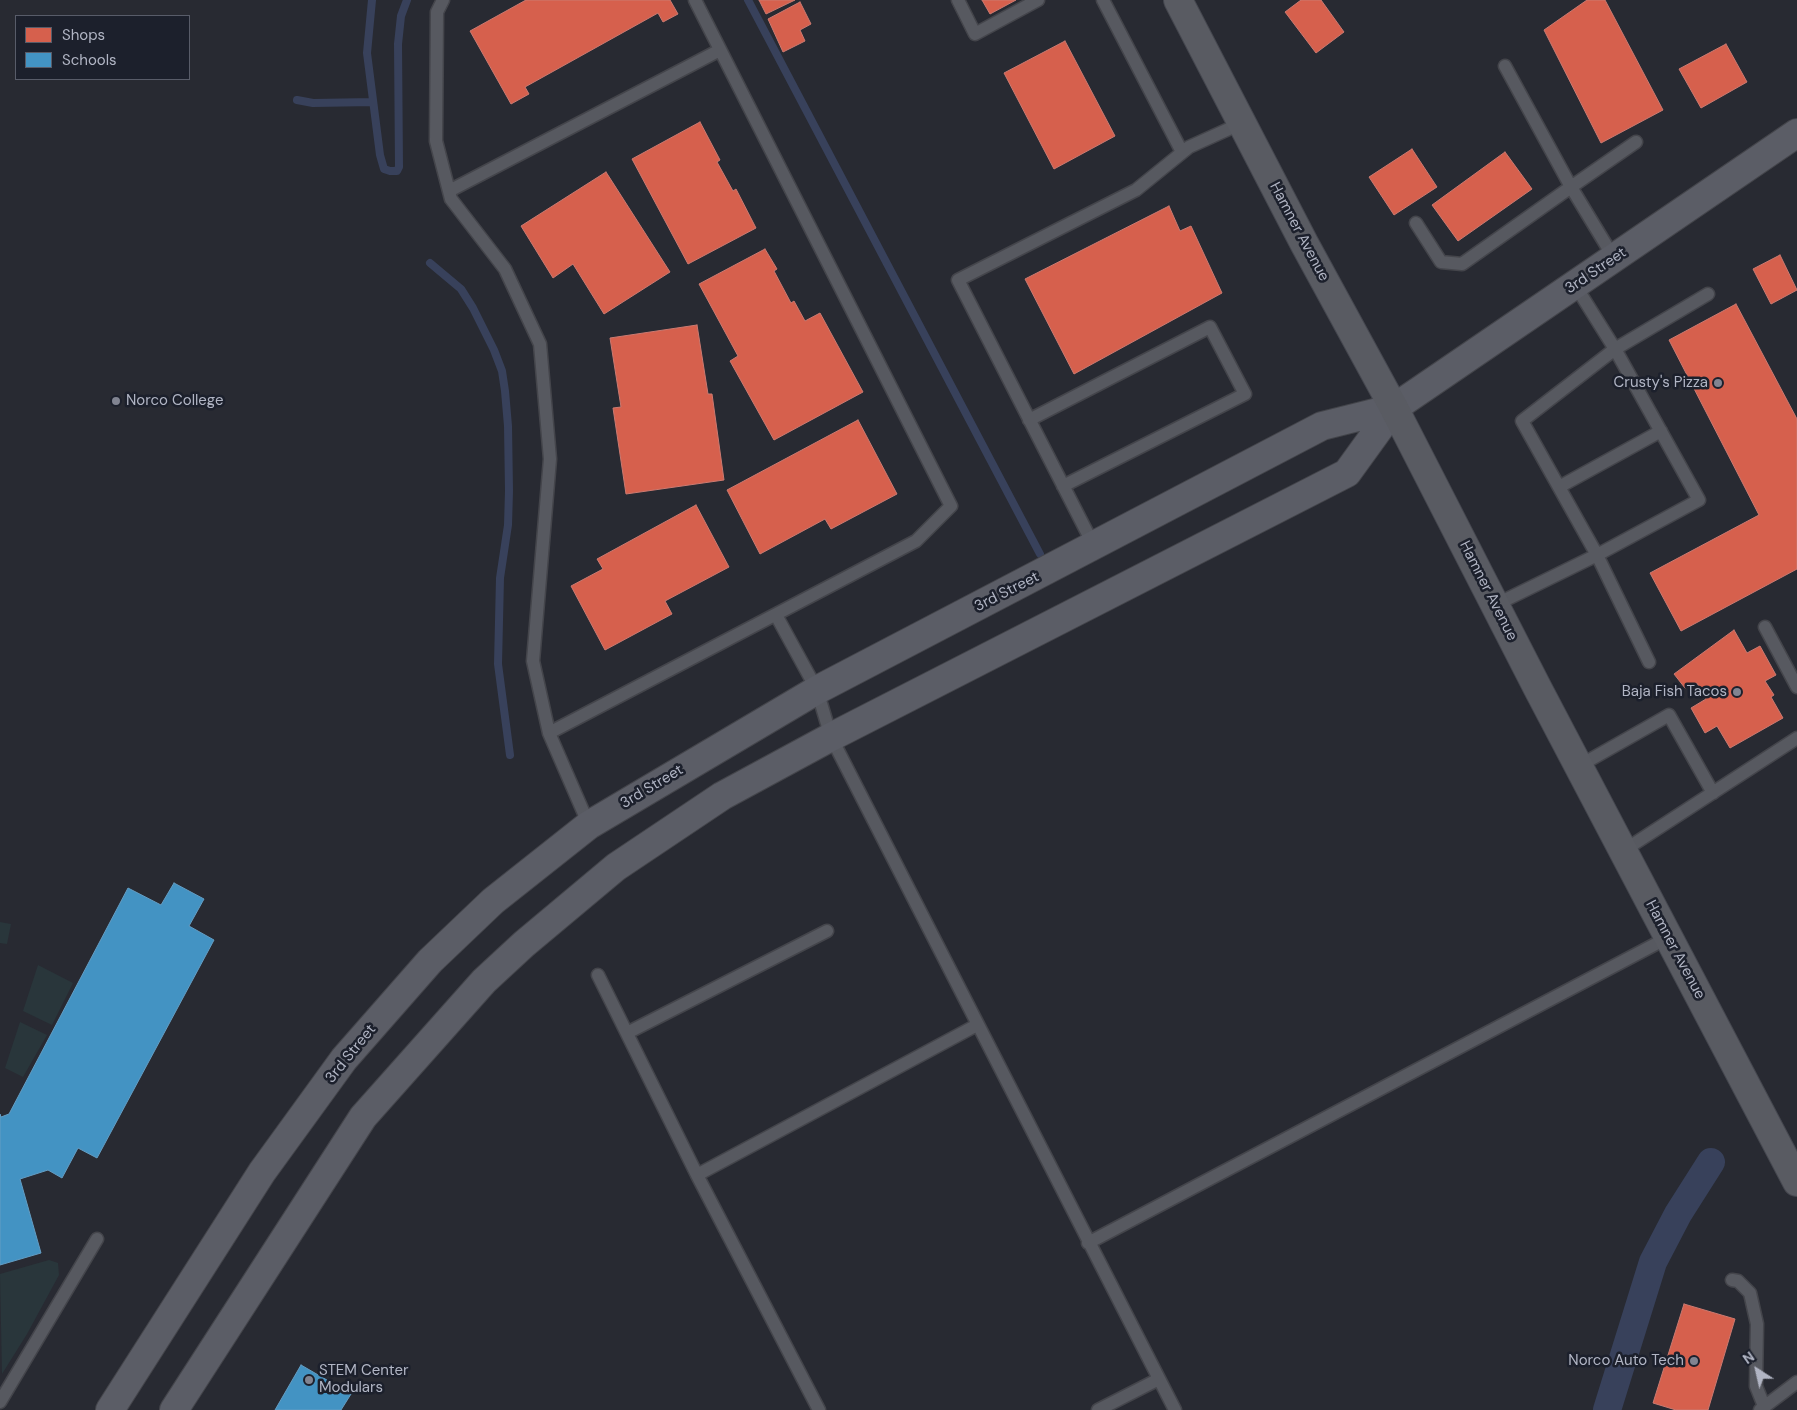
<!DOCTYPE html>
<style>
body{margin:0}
#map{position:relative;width:1797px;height:1410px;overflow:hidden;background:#282a32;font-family:"DM Sans",sans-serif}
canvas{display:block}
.legend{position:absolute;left:15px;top:15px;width:175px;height:65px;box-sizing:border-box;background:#1c202c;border:1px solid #585c69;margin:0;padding:6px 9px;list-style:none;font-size:15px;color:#b1b5c4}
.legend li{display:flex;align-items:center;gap:10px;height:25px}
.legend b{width:25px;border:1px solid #585c69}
.north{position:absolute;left:1732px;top:1345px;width:50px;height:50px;-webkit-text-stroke:4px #1c202c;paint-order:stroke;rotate:325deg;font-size:14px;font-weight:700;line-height:20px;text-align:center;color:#b1b5c4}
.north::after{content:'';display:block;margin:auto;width:18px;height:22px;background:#b1b5c4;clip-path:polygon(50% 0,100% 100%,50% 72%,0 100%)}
</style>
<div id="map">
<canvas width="1797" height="1410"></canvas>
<ul class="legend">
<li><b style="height:14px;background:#d6604d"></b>Shops</li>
<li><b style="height:14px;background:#4393c3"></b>Schools</li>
</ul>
<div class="north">N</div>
</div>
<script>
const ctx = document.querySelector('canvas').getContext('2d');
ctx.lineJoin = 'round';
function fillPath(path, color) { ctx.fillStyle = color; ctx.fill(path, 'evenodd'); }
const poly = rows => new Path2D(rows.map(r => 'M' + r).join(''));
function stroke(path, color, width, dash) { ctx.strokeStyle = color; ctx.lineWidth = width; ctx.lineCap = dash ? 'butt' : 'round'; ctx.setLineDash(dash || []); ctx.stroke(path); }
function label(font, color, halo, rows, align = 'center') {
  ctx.font = font + ' "DM Sans",sans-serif'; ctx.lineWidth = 5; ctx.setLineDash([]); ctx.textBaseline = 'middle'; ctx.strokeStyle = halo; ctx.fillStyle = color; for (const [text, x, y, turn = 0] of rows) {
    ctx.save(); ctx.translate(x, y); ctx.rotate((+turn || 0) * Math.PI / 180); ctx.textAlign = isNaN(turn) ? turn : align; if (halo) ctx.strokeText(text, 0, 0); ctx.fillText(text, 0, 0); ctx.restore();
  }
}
fillPath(poly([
 [0,922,11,924,7,944,0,943],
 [38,965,73,983,52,1025,23,1011],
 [20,1022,47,1035,23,1077,5,1068],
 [49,1260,58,1263,59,1275,27,1334,2,1374,0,1274]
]), '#29363b');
const shops = poly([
 [526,0,670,0,678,14,663,22,658,13,525,87,529,94,511,104,470,31,526,0],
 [759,0,795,0,766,14,759,0],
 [982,0,1016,0,990,14,982,0],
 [1301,0,1321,0,1344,32,1316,53,1285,12,1301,0],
 [1587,0,1605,0,1663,110,1601,143,1544,30,1587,0],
 [800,2,811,24,800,30,805,41,783,52,768,19,800,2],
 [1065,41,1115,136,1054,169,1004,73,1065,41],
 [1726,44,1747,82,1701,108,1679,69,1726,44],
 [700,122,720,160,717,162,733,191,736,189,756,228,688,264,632,159,700,122],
 [1412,149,1437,187,1394,215,1369,177,1412,149],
 [1505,152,1532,189,1458,241,1432,205,1505,152],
 [606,172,670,272,604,314,573,264,553,278,521,226,606,172],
 [1169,206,1180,231,1191,226,1222,293,1074,374,1025,279,1169,206],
 [765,249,777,269,774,271,791,303,794,301,805,321,820,313,863,392,774,440,730,361,738,356,699,284,765,249],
 [1780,255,1797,290,1771,304,1753,269,1780,255],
 [1736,304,1797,419,1797,569,1681,631,1650,573,1759,515,1669,340,1736,304],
 [697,325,708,394,712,394,724,480,626,494,613,408,621,407,610,338,697,325],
 [858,420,897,494,831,529,825,519,760,554,727,490,858,420],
 [696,505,729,567,665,601,672,614,605,650,571,586,603,569,597,559,696,505],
 [1734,630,1747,653,1760,646,1776,675,1765,681,1774,695,1771,697,1783,718,1730,748,1717,726,1705,733,1691,708,1706,699,1697,683,1685,688,1674,674,1734,630],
 [1684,1304,1735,1319,1708,1410,1676,1410,1653,1403,1684,1304]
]);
fillPath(shops, '#d6604d');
stroke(shops, '#cb7a71', 1);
const schools = poly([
 [174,883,204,899,189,926,214,940,97,1158,78,1148,62,1178,48,1170,20,1179,41,1253,0,1265,0,1114,1,1117,9,1114,128,888,161,905,174,883],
 [301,1365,351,1394,341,1410,275,1410,301,1365]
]);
fillPath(schools, '#4393c3');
stroke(schools, '#649dc3', 1);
stroke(poly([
 [372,0,367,53,380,155,384,169,390,171,397,171,399,167,398,44,401,16,407,0],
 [748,0,1040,554],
 [297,100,313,103,373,102],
 [430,263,461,289,473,308,494,350,502,371,505,391,508,426,509,491,508,525,500,578,498,664,510,755]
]), '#38415b', 8);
stroke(poly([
 [1607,1410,1653,1262,1678,1214,1711,1162]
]), '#38415b', 28);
const lane = poly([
 [443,0,437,12,436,141,451,199,505,269,540,344,550,459,533,661,549,733,589,825],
 [958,0,975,34,1038,0],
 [1103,0,1182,152],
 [449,191,720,50],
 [1416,223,1441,262,1462,264,1571,187,1505,66],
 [1614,258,1571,187,1636,142],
 [1029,420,1210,327,1245,394,1063,486],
 [1559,487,1661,431],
 [1094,546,958,280,1136,190,1189,147,1242,123],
 [1495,605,1597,555,1522,421,1615,349,1575,285],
 [776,615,817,690,831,737,1175,1410],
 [1765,627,1797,687],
 [1649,662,1597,555,1699,500,1615,349,1708,294],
 [549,733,916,541,951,506,695,0],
 [1579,766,1669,715,1713,793],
 [1623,851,1797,738],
 [598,975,697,1175,977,1025],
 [627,1033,827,931],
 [697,1175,819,1410],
 [1088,1243,1669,937],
 [1732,1280,1738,1281,1750,1293,1757,1324,1756,1386,1764,1406],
 [0,1402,97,1239],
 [1098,1410,1159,1379],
 [1760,1410,1797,1382]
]);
const secondary = poly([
 [110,1410,262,1172,344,1059,430,961,493,901,589,825,817,690,1322,426,1394,408],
 [174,1410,363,1117,484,981,524,944,616,867,722,796,831,737,1347,473,1394,408,1797,133]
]);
const primary = poly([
 [1178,0,1304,243,1394,408,1537,687,1797,1182]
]);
stroke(lane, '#44454b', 15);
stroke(secondary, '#44454b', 30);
stroke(primary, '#45474f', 30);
stroke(lane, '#575960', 12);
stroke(secondary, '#5b5d66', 28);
stroke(primary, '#595b62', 28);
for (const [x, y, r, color] of [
 [1718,383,5,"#818491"],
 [116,401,5,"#818491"],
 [1737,692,5,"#818491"],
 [1694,1361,5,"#818491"],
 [309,1380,5,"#818491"]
]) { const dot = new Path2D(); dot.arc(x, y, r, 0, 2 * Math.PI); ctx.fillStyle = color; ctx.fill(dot); stroke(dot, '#1c202c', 2); }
label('15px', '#b1b5c4', '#1c202c', [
 ["Hamner Avenue",1299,232,62],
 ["3rd Street",1596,271,-34],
 ["Hamner Avenue",1488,591,63],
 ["3rd Street",1007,592,-27],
 ["3rd Street",652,787,-31],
 ["Hamner Avenue",1675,950,62],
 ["3rd Street",351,1054,-51]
]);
label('15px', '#b1b5c4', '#1c202c', [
 ["Crusty's Pizza",1708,383],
 ["Norco College",126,401,"left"],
 ["Baja Fish Tacos",1727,692],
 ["Norco Auto Tech",1684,1361],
 ["STEM Center",319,1371,"left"],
 ["Modulars",319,1388,"left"]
], 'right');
</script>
